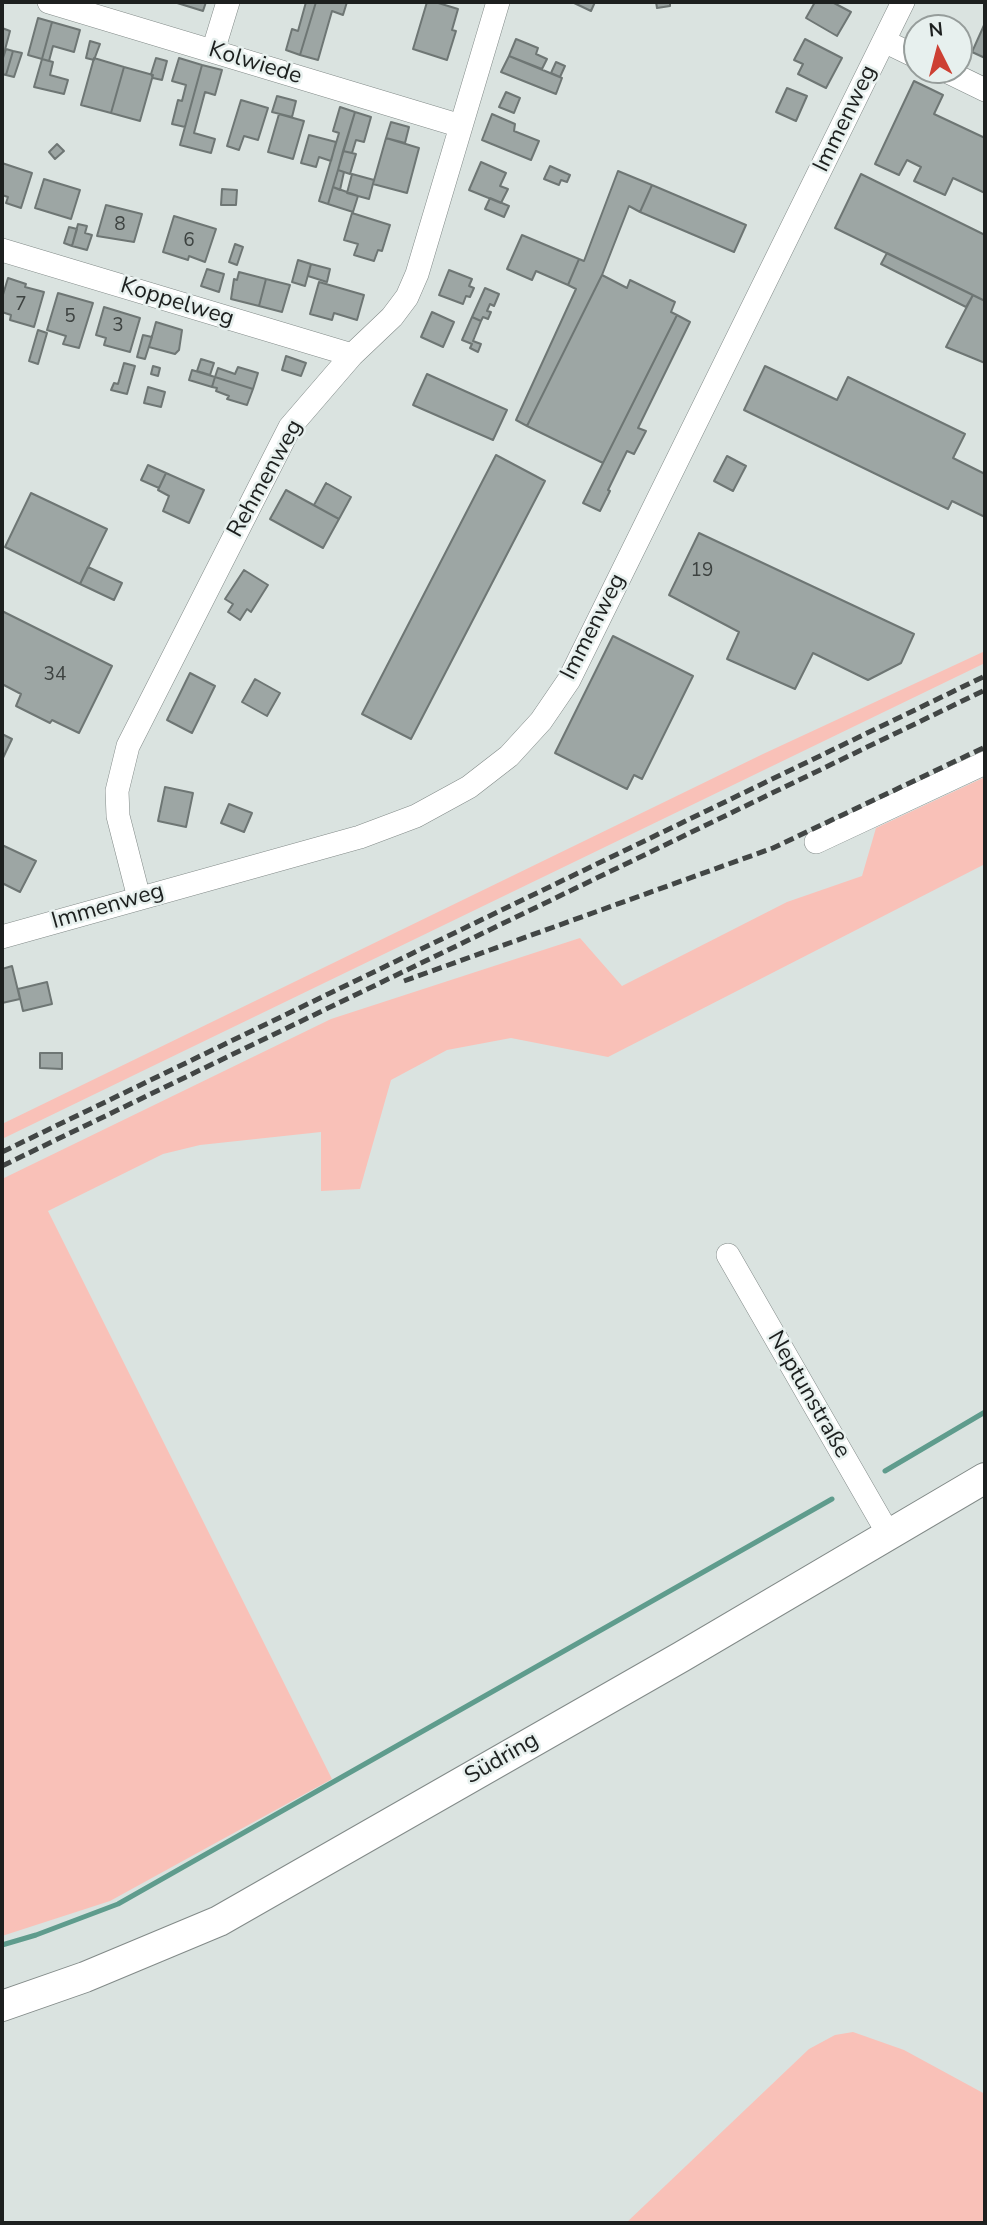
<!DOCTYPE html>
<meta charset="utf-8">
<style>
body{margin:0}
#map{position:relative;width:987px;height:2225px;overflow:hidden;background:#dae3e0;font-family:"Nunito Sans",sans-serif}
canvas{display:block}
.frame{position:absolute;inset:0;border:4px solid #1d201f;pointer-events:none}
.north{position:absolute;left:903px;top:14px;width:70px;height:70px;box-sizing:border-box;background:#e7f0ee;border:2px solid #969d9b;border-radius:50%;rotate:354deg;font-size:19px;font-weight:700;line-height:28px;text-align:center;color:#1d201f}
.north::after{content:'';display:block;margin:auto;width:24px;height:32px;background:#cd4033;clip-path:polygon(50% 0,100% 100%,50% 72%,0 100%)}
</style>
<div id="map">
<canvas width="987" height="2225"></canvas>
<div class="frame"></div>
<div class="north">N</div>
</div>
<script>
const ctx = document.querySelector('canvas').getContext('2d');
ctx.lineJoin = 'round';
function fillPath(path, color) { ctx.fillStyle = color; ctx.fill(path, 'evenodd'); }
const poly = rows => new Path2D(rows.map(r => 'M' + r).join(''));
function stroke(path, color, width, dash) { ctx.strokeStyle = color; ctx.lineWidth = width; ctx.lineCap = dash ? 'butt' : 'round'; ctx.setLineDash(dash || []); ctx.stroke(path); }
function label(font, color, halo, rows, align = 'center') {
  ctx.font = font + ' "Nunito Sans",sans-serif'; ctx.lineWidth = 5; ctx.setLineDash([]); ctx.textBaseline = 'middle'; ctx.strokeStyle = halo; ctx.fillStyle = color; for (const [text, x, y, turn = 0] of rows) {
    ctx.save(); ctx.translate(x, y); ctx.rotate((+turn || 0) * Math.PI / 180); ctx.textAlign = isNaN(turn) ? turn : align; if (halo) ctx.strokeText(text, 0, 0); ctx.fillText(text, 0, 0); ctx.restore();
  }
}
fillPath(poly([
 [985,651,985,663,2,1139,2,1124,763,754],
 [985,777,985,864,608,1057,511,1038,447,1050,391,1080,360,1189,321,1191,321,1132,200,1145,163,1154,48,1211,332,1779,110,1901,2,1936,2,1179,331,1019,580,938,622,986,787,902,862,876,876,828],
 [853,2032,904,2050,985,2094,985,2223,626,2223,809,2049,835,2035]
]), '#f9c1b8');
stroke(poly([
 [885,1471,985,1412],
 [2,1945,36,1935,118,1904,832,1499]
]), '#5f9c8d', 5);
const building = poly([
 [174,2,206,2,203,11,174,2],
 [306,2,316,2,300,55,286,50,292,29,298,31,306,2],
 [316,2,347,2,343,15,332,11,318,60,300,55,316,2],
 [427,2,435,2,458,9,452,30,456,31,447,60,413,49,427,2],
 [572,2,595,2,591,11,572,2],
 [656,2,670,2,670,6,657,8,656,2],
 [815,2,832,2,851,12,837,36,806,18,815,2],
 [38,18,52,22,42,59,28,55,38,18],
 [52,22,80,30,74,52,53,46,49,61,42,59,52,22],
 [985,23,985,58,972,52,985,23],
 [2,28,10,31,2,61,2,28],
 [516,39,538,48,536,54,547,59,542,69,509,56,516,39],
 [805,39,842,58,826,88,798,74,803,64,794,60,805,39],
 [90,41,100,44,94,60,86,58,90,41],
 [6,49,13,51,6,75,2,74,2,61,6,49],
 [13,51,22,53,14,77,6,75,13,51],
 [509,56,562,78,556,94,501,72,509,56],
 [94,58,124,67,111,113,81,105,94,58],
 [156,58,167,61,162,80,153,78,151,74,156,58],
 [179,58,202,65,185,127,172,124,178,100,182,101,186,85,172,81,179,58],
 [42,59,53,62,50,75,68,80,64,94,34,87,42,59],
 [556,62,565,66,560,77,551,73,556,62],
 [202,65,222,70,215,95,205,92,194,133,215,139,211,153,180,145,202,65],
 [124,67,153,75,140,121,111,113,124,67],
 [914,81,943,95,934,114,985,138,985,193,953,178,945,195,914,181,921,167,907,160,899,175,875,164,914,81],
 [787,88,807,96,796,121,776,112,787,88],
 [506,92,520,98,514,113,499,107,506,92],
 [277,96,296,101,292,117,272,112,277,96],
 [241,100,268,108,258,140,244,136,239,150,227,146,241,100],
 [340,107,355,112,328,204,319,201,339,133,333,131,340,107],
 [355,112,371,117,364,142,356,140,352,153,343,151,355,112],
 [279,114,304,121,293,159,268,152,279,114],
 [492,114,515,124,514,131,539,141,531,160,482,140,492,114],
 [391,122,409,127,405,143,386,138,391,122],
 [309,135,336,142,331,161,319,157,316,167,301,163,309,135],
 [386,138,419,148,407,193,373,184,386,138],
 [57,144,64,151,55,159,49,152,57,144],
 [343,151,356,154,350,174,338,170,343,151],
 [481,162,506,173,500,186,508,189,501,203,469,190,481,162],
 [2,163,32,173,21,208,6,203,8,197,2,195,2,163],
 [550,166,570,175,567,182,561,180,559,185,544,179,550,166],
 [338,170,344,172,340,190,333,187,338,170],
 [618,171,652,185,640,212,629,206,602,275,527,426,516,420,576,289,568,285,579,259,584,261,618,171],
 [352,174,374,180,369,199,347,193,352,174],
 [861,174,985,235,985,301,835,228,861,174],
 [44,179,80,190,71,219,35,208,44,179],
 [652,185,746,225,734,252,640,212,652,185],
 [333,187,358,196,353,212,328,204,333,187],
 [222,189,237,190,236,205,221,205,222,189],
 [490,198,509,206,504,217,485,209,490,198],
 [106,205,142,214,134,242,97,236,106,205],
 [352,213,390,225,382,251,378,250,374,261,354,255,358,244,344,240,352,213],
 [174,216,216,229,205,262,189,256,188,260,163,252,174,216],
 [78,224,87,226,85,233,92,235,87,250,72,246,78,224],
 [69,227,77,229,72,246,64,243,69,227],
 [522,235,579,259,568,285,536,271,532,280,507,269,522,235],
 [235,244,243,247,237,265,229,262,235,244],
 [887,253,973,295,966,307,881,264,887,253],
 [298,260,311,264,305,286,292,282,298,260],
 [311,264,330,269,327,282,308,276,311,264],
 [207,269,224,274,219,292,201,286,207,269],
 [449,270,472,279,469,286,474,288,470,297,466,296,463,304,439,295,449,270],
 [239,272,266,279,259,306,231,299,234,279,237,280,239,272],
 [602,275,627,288,630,280,675,302,671,312,677,315,603,463,527,426,602,275],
 [8,278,26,284,25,287,44,292,34,327,10,320,11,315,2,312,2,298,8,278],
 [266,279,290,285,282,312,259,306,266,279],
 [319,282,364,295,357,320,334,313,332,320,310,314,319,282],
 [485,288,499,294,494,306,490,304,487,311,491,312,488,319,483,317,481,321,472,317,485,288],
 [58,293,93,303,79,348,63,344,66,336,47,330,58,293],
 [973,295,985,301,985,363,946,347,973,295],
 [104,307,140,318,130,352,104,345,106,338,96,335,104,307],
 [432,312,454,322,443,347,421,337,432,312],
 [677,315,690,322,638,428,646,431,634,454,627,451,608,490,610,491,600,511,583,503,677,315],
 [472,317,481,321,473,341,481,344,478,352,470,348,472,344,462,340,472,317],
 [156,322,182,330,179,350,175,354,149,347,156,322],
 [38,330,47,333,38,364,29,361,38,330],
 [143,335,152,337,145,359,137,357,143,335],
 [286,356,306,363,301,376,282,370,286,356],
 [201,359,214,363,210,375,197,371,201,359],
 [124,363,135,366,127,394,111,390,114,383,118,384,124,363],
 [153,366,160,368,158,376,151,374,153,366],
 [765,366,837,400,848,377,965,434,953,458,985,474,985,517,952,501,948,509,744,410,765,366],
 [238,367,258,373,253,389,215,377,218,368,235,374,238,367],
 [192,370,215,377,212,387,189,380,192,370],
 [427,374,507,410,493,440,413,405,427,374],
 [215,377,253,389,247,405,227,399,229,396,216,391,217,388,212,387,215,377],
 [148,387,165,392,161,407,144,403,148,387],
 [496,455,545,481,411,739,362,714,496,455],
 [727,456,746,466,733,491,714,481,727,456],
 [148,465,166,473,159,488,141,480,148,465],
 [166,473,204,490,189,523,163,511,169,496,158,490,166,473],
 [326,483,351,497,339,519,314,505,326,483],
 [286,490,339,519,323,548,270,519,286,490],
 [31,493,107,529,80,584,5,547,31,493],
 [699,533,914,634,901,663,868,680,813,653,795,689,727,659,739,632,669,595,699,533],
 [88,567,122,583,114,600,80,584,88,567],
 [244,570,268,585,251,612,247,609,240,620,228,612,233,604,225,599,244,570],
 [2,611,112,666,79,733,52,720,50,723,16,706,21,694,2,684,2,611],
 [613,636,693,676,642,779,634,775,627,789,555,753,613,636],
 [190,673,215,686,192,733,167,720,190,673],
 [255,679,280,693,267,716,242,702,255,679],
 [2,734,12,739,2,760,2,734],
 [165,787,193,793,186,827,158,821,165,787],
 [229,804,252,813,244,832,221,823,229,804],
 [2,845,36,861,20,892,2,883,2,845],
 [12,966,20,999,2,1003,2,969,12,966],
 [47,982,52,1004,23,1011,18,989,47,982],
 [40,1053,62,1053,62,1069,40,1068,40,1053]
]);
fillPath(building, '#9da6a4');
stroke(building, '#6e7674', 2);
const minor = poly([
 [49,2,461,126],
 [884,41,917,57],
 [213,51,228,2],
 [944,70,985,90],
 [2,250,352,355],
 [816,842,985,763],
 [139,898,118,816,117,791,128,746,290,427,352,355,392,317,407,297,417,274,498,2],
 [2,937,360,837,416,816,469,787,509,756,541,721,569,680,903,2],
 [728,1255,889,1535]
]);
const major = poly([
 [2,2006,85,1977,219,1921,681,1657,985,1478]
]);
stroke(minor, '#828a88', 24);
stroke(major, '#828a88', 32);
stroke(minor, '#fff', 23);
stroke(major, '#fff', 30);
stroke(poly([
 [404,981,773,848,985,747],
 [2,1152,985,676],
 [2,1166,985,690]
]), '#424645', 5, [10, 5]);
label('19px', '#3d4240', null, [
 ["8",120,225],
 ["6",189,241],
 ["7",21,305],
 ["5",70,317],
 ["3",118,326],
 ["19",702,571],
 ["34",55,675]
]);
label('23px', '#1d201f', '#e7f0ee', [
 ["Kolwiede",255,64,17],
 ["Immenweg",846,119,-64],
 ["Koppelweg",177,303,17],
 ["Rehmenweg",266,479,-61],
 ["Immenweg",594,627,-63],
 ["Immenweg",108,907,-16],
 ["Neptunstraße",808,1395,60],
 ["Südring",502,1759,-30]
]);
</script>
